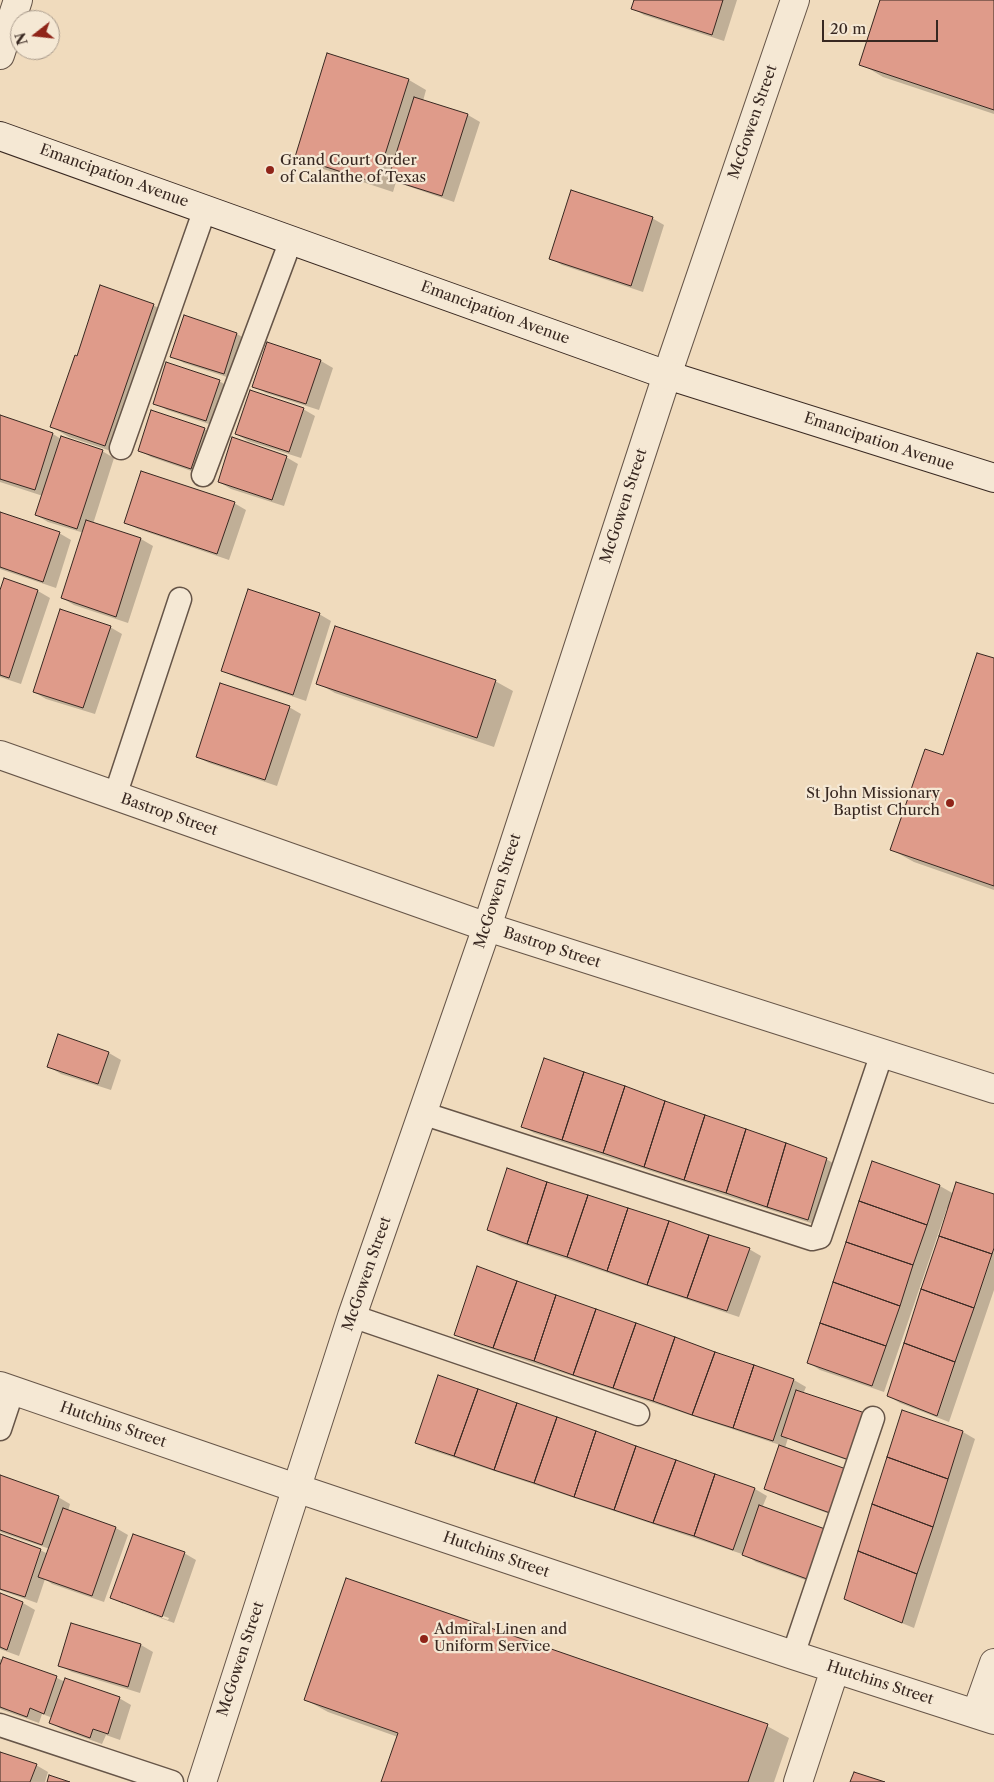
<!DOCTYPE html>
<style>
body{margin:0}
#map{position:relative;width:994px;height:1782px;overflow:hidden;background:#f0dbbd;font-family:"Libre Caslon Text",serif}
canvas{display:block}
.north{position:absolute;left:10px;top:10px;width:50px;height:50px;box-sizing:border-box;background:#f5e8d4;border:1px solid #a99b8c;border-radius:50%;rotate:254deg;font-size:14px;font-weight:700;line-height:20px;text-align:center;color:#382821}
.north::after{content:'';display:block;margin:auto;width:18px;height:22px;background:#8f2418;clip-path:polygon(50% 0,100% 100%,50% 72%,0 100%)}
.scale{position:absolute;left:822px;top:20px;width:116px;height:22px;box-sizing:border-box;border:2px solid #382821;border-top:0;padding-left:6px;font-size:15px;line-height:18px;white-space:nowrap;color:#382821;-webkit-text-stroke:4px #f5e8d4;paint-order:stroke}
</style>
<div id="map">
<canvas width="994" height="1782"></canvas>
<div class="north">N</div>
<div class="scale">20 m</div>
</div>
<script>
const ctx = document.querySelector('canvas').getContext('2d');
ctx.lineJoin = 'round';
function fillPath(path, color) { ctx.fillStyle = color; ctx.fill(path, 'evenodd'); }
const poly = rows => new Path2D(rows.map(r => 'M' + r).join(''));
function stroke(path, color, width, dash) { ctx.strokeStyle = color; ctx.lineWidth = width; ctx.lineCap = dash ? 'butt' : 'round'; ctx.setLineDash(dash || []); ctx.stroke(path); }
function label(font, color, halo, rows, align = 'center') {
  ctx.font = font + ' "Libre Caslon Text",serif'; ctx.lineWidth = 4.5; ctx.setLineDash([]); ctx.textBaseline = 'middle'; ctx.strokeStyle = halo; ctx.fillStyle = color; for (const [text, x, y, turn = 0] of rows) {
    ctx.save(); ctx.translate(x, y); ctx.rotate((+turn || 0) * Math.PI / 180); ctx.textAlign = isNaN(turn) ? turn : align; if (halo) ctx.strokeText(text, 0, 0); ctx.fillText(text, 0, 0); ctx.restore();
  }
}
fillPath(poly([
 [635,0,737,0,724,41,644,15,632,8],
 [882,0,989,0,994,2,994,114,883,77,861,64],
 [328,54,409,80,426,90,423,101,468,115,480,122,454,202,396,182,393,192,314,166,296,156],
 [652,218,664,225,643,292,562,265,550,258],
 [153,305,170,315,123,455,69,437,52,427,78,358],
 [185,317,237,334,249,341,236,380,184,363,172,356],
 [321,361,333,368,319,410,266,393,254,386],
 [219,381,231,388,218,427,167,410,155,403],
 [303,409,315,416,301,458,248,441,236,434],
 [0,417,53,434,61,439,102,451,114,458,93,524,141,539,153,546,128,623,74,605,62,598,84,533,48,522,36,515,43,496,0,482],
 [204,429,216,436,203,475,151,457,139,450],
 [286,457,298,464,284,506,231,489,219,482],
 [234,503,246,510,229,560,138,529,126,523],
 [0,513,59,533,71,540,56,588,0,569],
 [38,591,50,598,21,684,0,677,0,594],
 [319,614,331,621,306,701,235,677,223,671],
 [110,627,122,634,95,714,46,699,34,692],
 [994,660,994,890,914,862,892,850,943,757],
 [495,681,513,691,494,747,335,693,317,683],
 [289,707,301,714,277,786,209,763,197,757],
 [59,1036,109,1053,121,1060,111,1090,61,1074,49,1067],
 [522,1126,826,1159,838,1166,820,1226,534,1133],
 [873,1162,940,1186,954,1194,994,1196,994,1290,949,1422,900,1403,888,1396,949,1209,947,1208,884,1392,820,1370,809,1363],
 [489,1230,749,1249,761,1256,739,1317,501,1237],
 [478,1268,794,1380,806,1387,803,1394,861,1465,795,1442,788,1438,785,1448,843,1519,778,1495,766,1488,780,1445,467,1341,455,1334],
 [439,1377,755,1489,767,1496,762,1508,819,1585,756,1562,745,1555,428,1449,416,1442],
 [963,1432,975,1439,914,1628,857,1605,845,1598],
 [0,1480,58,1497,70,1504,68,1511,116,1528,128,1535,104,1602,52,1584,45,1579,37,1603,0,1590,0,1536,40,1550,48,1554,50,1549,0,1532],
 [184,1553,196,1560,174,1623,123,1604,168,1620,169,1618,123,1602,123,1604,112,1598],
 [0,1595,23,1603,35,1610,19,1656,0,1649],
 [72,1625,141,1645,153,1652,140,1693,72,1672,60,1666],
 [0,1659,57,1678,65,1682,119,1698,131,1705,120,1740,106,1735,102,1744,63,1730,51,1723,53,1718,42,1714,39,1723,0,1709],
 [306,1700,767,1726,789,1738,774,1782,382,1782,398,1737,328,1712],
 [0,1753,36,1765,48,1772,45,1782,0,1782]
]), '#0003');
const building = poly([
 [634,0,723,0,712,35,631,9,634,0],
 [880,0,994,0,994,110,859,65,880,0],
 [327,53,409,79,376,183,295,157,327,53],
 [414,97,468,114,442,196,388,179,414,97],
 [571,190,653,217,631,286,549,259,571,190],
 [100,285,154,304,105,446,50,427,75,355,77,356,100,285],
 [184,315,237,333,224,374,170,357,184,315],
 [267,342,321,360,306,404,252,387,267,342],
 [166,362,220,380,206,421,153,404,166,362],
 [250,390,304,408,289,452,235,434,250,390],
 [151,410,205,428,191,469,138,451,151,410],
 [0,415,53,433,35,490,0,479,0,415],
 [61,436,103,450,77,529,35,515,61,436],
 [232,437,287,456,272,500,218,482,232,437],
 [141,471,235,502,217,554,124,523,141,471],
 [0,512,60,532,43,582,0,567,0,512],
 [86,520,141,538,116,617,61,598,86,520],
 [4,578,38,590,9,678,0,675,0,590,4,578],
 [248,589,320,613,293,695,221,671,248,589],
 [60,609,111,626,83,708,33,692,60,609],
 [335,626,496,680,477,738,316,684,335,626],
 [977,653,994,658,994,886,890,850,925,749,943,755,977,653],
 [220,683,290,706,265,780,196,757,220,683],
 [58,1034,109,1052,98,1084,47,1067,58,1034],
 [544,1058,584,1072,562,1140,521,1127,544,1058],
 [584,1072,625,1086,603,1153,562,1140,584,1072],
 [625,1086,665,1101,644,1167,603,1153,625,1086],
 [665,1101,705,1115,684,1180,644,1167,665,1101],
 [705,1115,746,1129,726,1193,684,1180,705,1115],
 [746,1129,786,1143,767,1207,726,1193,746,1129],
 [786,1143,827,1158,808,1220,767,1207,786,1143],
 [872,1161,940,1185,927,1225,859,1201,872,1161],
 [507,1168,547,1182,527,1244,487,1230,507,1168],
 [547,1182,588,1195,567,1257,527,1244,547,1182],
 [956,1182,994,1194,994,1248,992,1254,939,1236,956,1182],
 [588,1195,628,1208,607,1271,567,1257,588,1195],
 [859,1201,927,1225,913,1265,846,1242,859,1201],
 [628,1208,669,1221,647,1285,607,1271,628,1208],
 [669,1221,709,1235,687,1298,647,1285,669,1221],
 [709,1235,750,1248,727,1311,687,1298,709,1235],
 [939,1236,992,1254,974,1308,921,1289,939,1236],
 [846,1242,913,1265,900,1306,833,1282,846,1242],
 [477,1266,517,1281,493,1348,454,1335,477,1266],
 [517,1281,556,1295,534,1361,493,1348,517,1281],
 [833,1282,900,1306,886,1346,820,1323,833,1282],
 [921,1289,974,1308,955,1362,904,1343,921,1289],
 [556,1295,596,1309,573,1375,534,1361,556,1295],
 [596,1309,636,1323,613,1388,573,1375,596,1309],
 [636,1323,675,1337,653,1401,613,1388,636,1323],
 [820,1323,886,1346,872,1386,807,1363,820,1323],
 [675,1337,715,1352,692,1415,653,1401,675,1337],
 [904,1343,955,1362,937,1416,887,1396,904,1343],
 [715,1352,754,1365,733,1428,692,1415,715,1352],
 [754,1365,794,1379,773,1441,733,1428,754,1365],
 [438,1375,478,1389,454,1456,415,1443,438,1375],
 [478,1389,517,1403,494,1470,454,1456,478,1389],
 [796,1390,865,1413,849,1460,781,1436,796,1390],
 [517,1403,557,1417,534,1483,494,1470,517,1403],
 [902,1410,963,1431,948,1479,887,1457,902,1410],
 [557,1417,596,1431,574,1497,534,1483,557,1417],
 [596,1431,636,1446,614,1510,574,1497,596,1431],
 [779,1445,846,1469,830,1513,764,1489,779,1445],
 [636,1446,676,1460,653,1523,614,1510,636,1446],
 [887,1457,948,1479,933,1527,872,1504,887,1457],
 [676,1460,715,1474,694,1536,653,1523,676,1460],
 [715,1474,755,1488,733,1550,694,1536,715,1474],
 [0,1475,59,1496,42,1545,0,1530,0,1475],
 [872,1504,933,1527,917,1574,858,1551,872,1504],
 [759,1505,825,1529,807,1579,742,1555,759,1505],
 [63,1508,116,1527,92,1596,38,1577,63,1508],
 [0,1534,41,1549,25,1597,0,1589,0,1534],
 [133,1534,185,1552,162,1617,110,1598,133,1534],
 [858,1551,917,1574,902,1623,844,1599,858,1551],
 [346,1578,768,1724,748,1782,381,1782,398,1733,304,1700,346,1578],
 [0,1593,23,1602,7,1650,0,1647,0,1593],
 [71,1623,141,1644,128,1687,58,1666,71,1623],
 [3,1657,57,1676,44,1714,30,1708,27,1717,0,1707,0,1665,3,1657],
 [65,1678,120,1697,108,1734,93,1729,90,1738,49,1723,65,1678],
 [0,1752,37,1764,30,1782,0,1782,0,1752],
 [854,1772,885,1782,850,1782,854,1772],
 [49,1775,70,1782,47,1782,49,1775]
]);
fillPath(building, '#df9b8a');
stroke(building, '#382821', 1);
const service = poly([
 [121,448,205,209],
 [203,475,291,240],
 [115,796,180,599],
 [422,1113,812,1239,820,1237,882,1053],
 [352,1316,638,1414],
 [0,1429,13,1390],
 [793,1655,873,1418],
 [0,1725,172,1782]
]);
const minor = poly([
 [0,55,18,0],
 [0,755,487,927,994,1089],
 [0,1386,296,1488,793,1655,994,1720],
 [976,1714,994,1663],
 [798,1782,835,1669]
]);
const tertiary = poly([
 [202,1782,352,1316,487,927,667,375,795,0]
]);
const secondary = poly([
 [0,136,667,375,994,478]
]);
stroke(service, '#665548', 25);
stroke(minor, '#665548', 30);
stroke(tertiary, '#665548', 30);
stroke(secondary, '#382821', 30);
stroke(service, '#f5e8d4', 22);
stroke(minor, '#f5e8d4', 28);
stroke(tertiary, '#f5e8d4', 28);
stroke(secondary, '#f5e8d4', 28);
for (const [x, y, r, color] of [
 [270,170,5,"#8f2418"],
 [950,803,5,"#8f2418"],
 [424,1639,5,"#8f2418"]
]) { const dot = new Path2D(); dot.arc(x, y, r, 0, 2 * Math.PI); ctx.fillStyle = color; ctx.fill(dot); stroke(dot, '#f5e8d4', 2); }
label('15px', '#382821', '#f5e8d4', [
 ["McGowen Street",753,122,-71],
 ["Emancipation Avenue",114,176,20],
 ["Emancipation Avenue",495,313,20],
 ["Emancipation Avenue",879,442,18],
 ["McGowen Street",624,506,-72],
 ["Bastrop Street",169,815,19],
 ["McGowen Street",498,891,-72],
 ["Bastrop Street",552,948,18],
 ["McGowen Street",367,1274,-71],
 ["Hutchins Street",113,1425,19],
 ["Hutchins Street",496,1555,19],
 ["McGowen Street",241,1659,-72],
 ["Hutchins Street",880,1683,18]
]);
label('15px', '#382821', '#f5e8d4', [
 ["Grand Court Order",280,161],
 ["of Calanthe of Texas",280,178],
 ["St John Missionary",940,794,"right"],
 ["Baptist Church",940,811,"right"],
 ["Admiral Linen and",434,1630],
 ["Uniform Service",434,1647]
], 'left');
</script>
